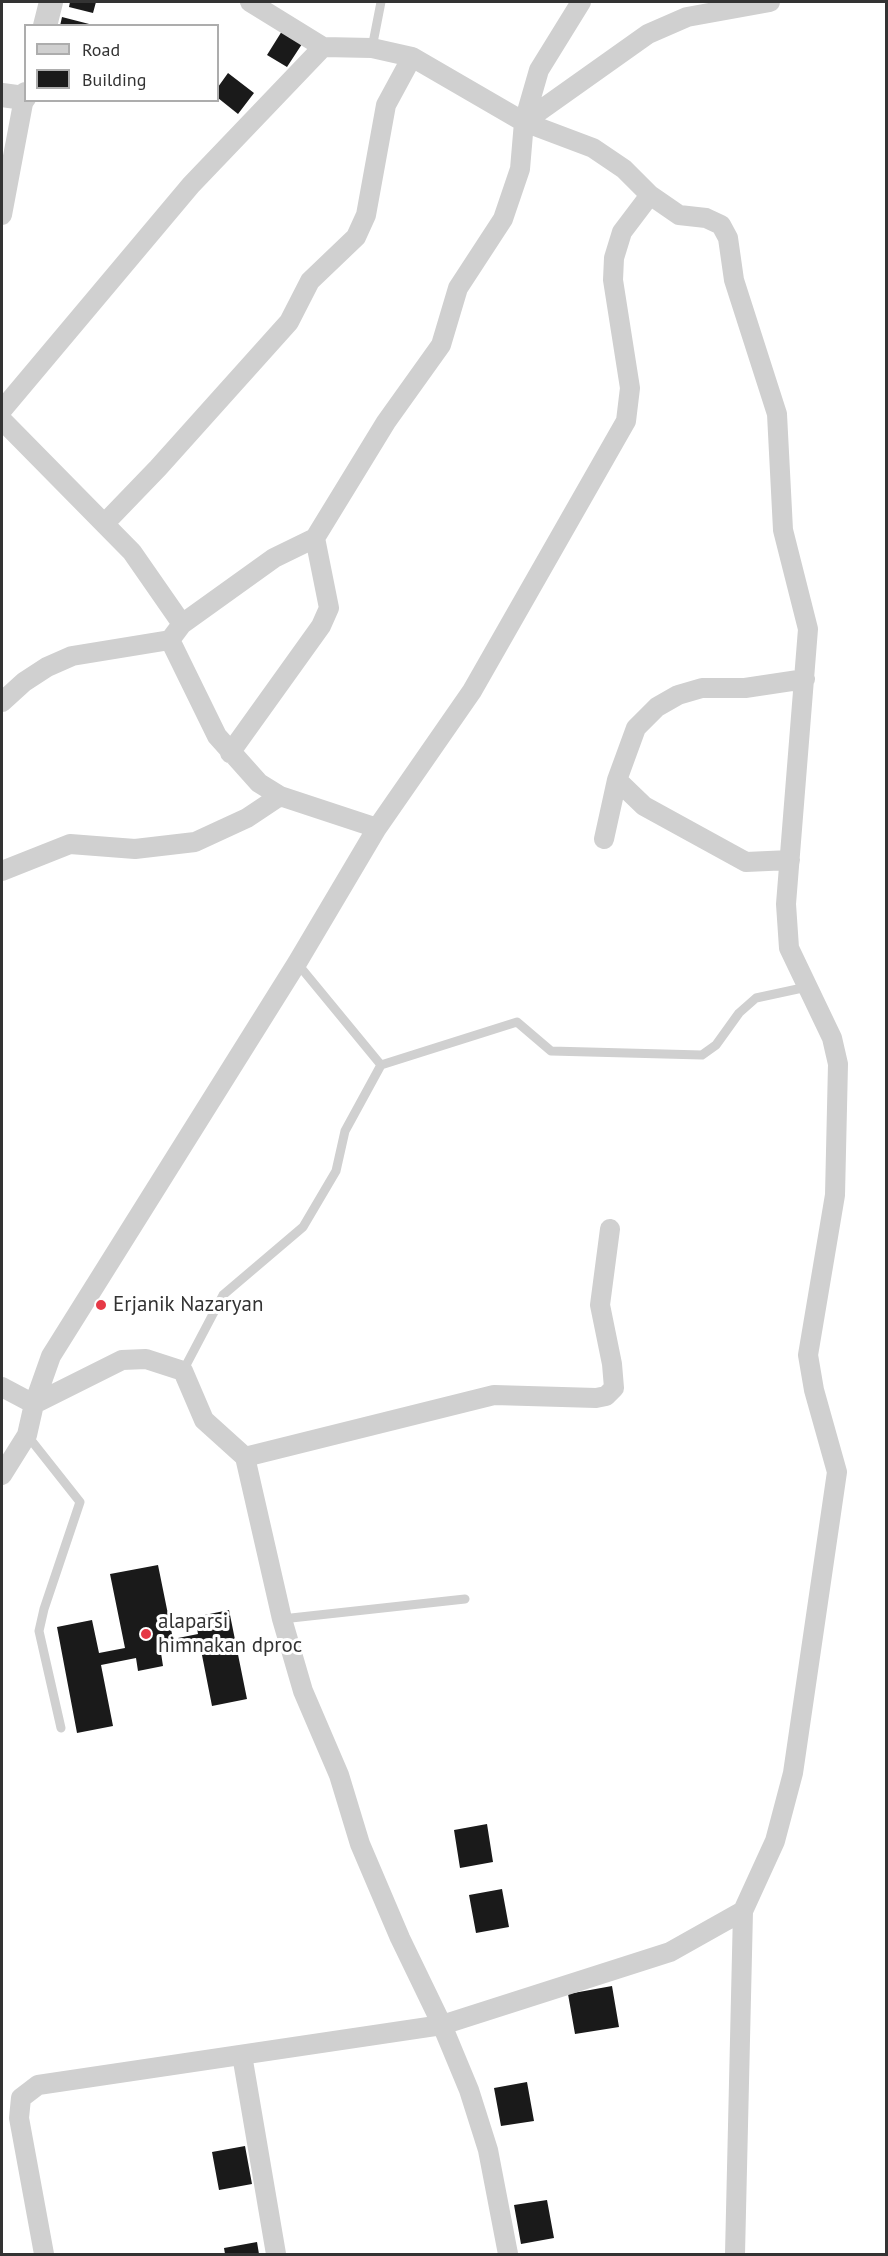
<!DOCTYPE html>
<style>
body{margin:0}
#map{position:relative;width:888px;height:2256px;overflow:hidden;background:#fff;font-family:"PT Sans",sans-serif}
canvas{display:block}
.frame{position:absolute;inset:0;border:3px solid #333;pointer-events:none}
.legend{position:absolute;left:24px;top:24px;width:195px;height:78px;box-sizing:border-box;background:#fff;border:2px solid #adadad;margin:0;padding:8px 10px;list-style:none;font-size:18px;color:#333}
.legend li{display:flex;align-items:center;gap:12px;height:30px}
.legend b{width:30px;border:2px solid #adadad}
</style>
<div id="map">
<canvas width="888" height="2256"></canvas>
<div class="frame"></div>
<ul class="legend">
<li><b style="height:8px;background:#d0d0d0"></b>Road</li>
<li><b style="height:16px;background:#1a1a1a"></b>Building</li>
</ul>
</div>
<script>
const ctx = document.querySelector('canvas').getContext('2d');
ctx.lineJoin = 'round';
function fillPath(path, color) { ctx.fillStyle = color; ctx.fill(path, 'evenodd'); }
const poly = rows => new Path2D(rows.map(r => 'M' + r).join(''));
function stroke(path, color, width, dash) { ctx.strokeStyle = color; ctx.lineWidth = width; ctx.lineCap = dash ? 'butt' : 'round'; ctx.setLineDash(dash || []); ctx.stroke(path); }
function label(font, color, halo, rows, align = 'center') {
  ctx.font = font + ' "PT Sans",sans-serif'; ctx.lineWidth = 6; ctx.setLineDash([]); ctx.textBaseline = 'middle'; ctx.strokeStyle = halo; ctx.fillStyle = color; for (const [text, x, y, turn = 0] of rows) {
    ctx.save(); ctx.translate(x, y); ctx.rotate((+turn || 0) * Math.PI / 180); ctx.textAlign = isNaN(turn) ? turn : align; if (halo) ctx.strokeText(text, 0, 0); ctx.fillText(text, 0, 0); ctx.restore();
  }
}
fillPath(poly([
 [70,2,96,2,93,13,69,7],
 [62,17,93,25,93,26,60,26],
 [282,31,302,44,287,67,267,55],
 [228,73,254,93,238,114,218,98,218,87],
 [158,1565,173,1639,198,1634,195,1617,229,1610,247,1699,212,1706,200,1645,161,1653,163,1666,138,1671,136,1658,101,1665,113,1726,77,1733,57,1627,92,1620,99,1653,125,1648,110,1574],
 [487,1824,493,1862,460,1868,454,1830],
 [502,1889,509,1927,476,1933,469,1895],
 [612,1986,619,2027,575,2034,568,1994],
 [527,2082,534,2121,501,2126,494,2088],
 [245,2146,252,2184,219,2190,212,2152],
 [547,2200,554,2238,521,2244,514,2205],
 [257,2242,259,2254,225,2254,224,2248]
]), '#1a1a1a');
stroke(poly([
 [372,48,381,2],
 [297,963,381,1065],
 [183,1371,223,1295,303,1227,336,1171,345,1131,381,1065,517,1022,551,1051,702,1055,716,1045,739,1013,756,998,807,987],
 [27,1435,80,1502,44,1609,39,1631,61,1728],
 [282,1619,465,1599]
]), '#d0d0d0', 9);
stroke(poly([
 [250,2,323,47],
 [524,122,648,34,687,17,770,2],
 [2,215,24,98],
 [2,410,191,185,323,47,372,48,412,57,524,122,593,148,624,169,650,195,679,215,706,218,721,225,728,238,734,280,777,414,783,530,808,629,786,904,789,948,832,1038,838,1064,835,1195,808,1355,814,1390,837,1472,793,1773,775,1841,743,1911,735,2254],
 [2,420,132,552,182,624],
 [105,523,158,468,289,322,310,281,356,237,366,215,386,105,412,57],
 [170,640,217,736,259,783,280,796],
 [2,702,24,682,47,667,72,656,170,640,182,624,274,558,315,538,386,422,441,345,458,288,503,219,520,169,524,122,539,70,581,2],
 [230,753,321,626,329,608,315,538],
 [617,780,644,806,746,862,790,860],
 [604,839,617,780,636,728,657,707,678,695,702,688,745,688,805,679],
 [2,871,70,844,135,849,195,842,247,818,280,796,377,828],
 [2,1387,34,1404,122,1360,146,1359,183,1371,204,1420,245,1457,282,1619,303,1691,339,1775,360,1844,400,1938,442,2025,469,2090,488,2150,508,2254],
 [245,1457,494,1395,596,1398,606,1396,614,1388,612,1364,600,1305,610,1229],
 [2,1475,27,1435,34,1404,51,1356,297,963,377,828,472,691,626,421,630,388,613,280,614,258,622,232,650,195],
 [242,2055,276,2254],
 [44,2254,19,2118,21,2098,38,2085,442,2025,670,1952,743,1911]
]), '#d0d0d0', 20);
stroke(poly([
 [45,26,51,2],
 [2,95,24,98,26,94]
]), '#d0d0d0', 24);
for (const [x, y, r, color] of [
 [101,1305,6,"#e63946"],
 [146,1634,6,"#e63946"]
]) { const dot = new Path2D(); dot.arc(x, y, r, 0, 2 * Math.PI); ctx.fillStyle = color; ctx.fill(dot); stroke(dot, '#fff', 2); }
label('21px', '#333', '#fff', [
 ["Erjanik Nazaryan",113,1305],
 ["alaparsi",158,1622],
 ["himnakan dproc",158,1646]
], 'left');
</script>
